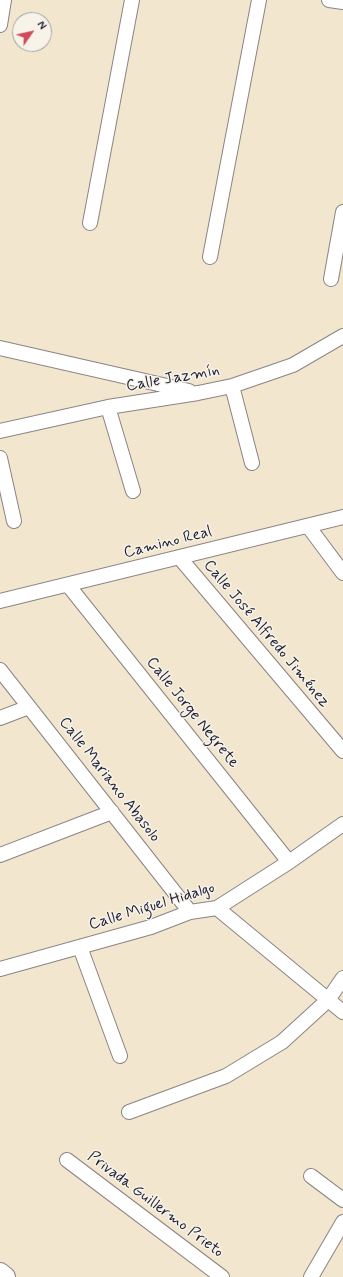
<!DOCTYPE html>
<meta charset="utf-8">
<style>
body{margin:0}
#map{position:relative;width:343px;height:1277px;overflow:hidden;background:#f3e6ce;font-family:Mynerve,sans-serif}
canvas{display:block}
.north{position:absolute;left:12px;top:12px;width:40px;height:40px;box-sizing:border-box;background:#f7f3e8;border:1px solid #a29fa3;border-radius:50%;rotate:56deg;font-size:11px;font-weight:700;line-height:16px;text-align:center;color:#22223b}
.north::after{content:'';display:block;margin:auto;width:14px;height:18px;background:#d1495b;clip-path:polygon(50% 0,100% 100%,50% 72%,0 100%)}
</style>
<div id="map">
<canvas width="343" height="1277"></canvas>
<div class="north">N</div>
</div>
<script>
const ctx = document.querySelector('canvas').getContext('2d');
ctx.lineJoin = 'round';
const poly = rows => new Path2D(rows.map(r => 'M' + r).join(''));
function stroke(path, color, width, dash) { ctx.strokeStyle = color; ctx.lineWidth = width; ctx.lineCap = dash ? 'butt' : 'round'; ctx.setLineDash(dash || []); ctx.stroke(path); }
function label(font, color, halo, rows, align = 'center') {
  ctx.font = font + ' Mynerve,sans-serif'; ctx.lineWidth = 3; ctx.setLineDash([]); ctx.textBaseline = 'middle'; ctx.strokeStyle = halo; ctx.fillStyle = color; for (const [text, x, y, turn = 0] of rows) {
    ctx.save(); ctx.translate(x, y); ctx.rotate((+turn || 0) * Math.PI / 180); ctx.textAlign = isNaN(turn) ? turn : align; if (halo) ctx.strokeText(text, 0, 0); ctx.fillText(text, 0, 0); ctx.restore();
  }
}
const street = poly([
 [329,0,343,2],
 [0,25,4,0],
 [90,223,132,0],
 [210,257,259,0],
 [331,279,343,212],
 [0,348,189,391],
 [232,386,252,463],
 [108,407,133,491],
 [0,431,108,407,198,393,232,386,293,365,343,336],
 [0,458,14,521],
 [308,526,343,573],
 [179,557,343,751],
 [68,585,289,862],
 [0,601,343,517],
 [0,670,190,912],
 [0,718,29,707],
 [0,855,112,812],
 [217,908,343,1012],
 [80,947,120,1056],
 [0,969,151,927,190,912,217,908,289,862,343,824],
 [129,1112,226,1076,282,1042,328,1000,343,978],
 [67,1160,222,1277],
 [311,1176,343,1200],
 [311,1277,343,1222]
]);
const secondary = poly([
 [0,1273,5,1277]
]);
stroke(street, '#8a8484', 16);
stroke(secondary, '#8a8484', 22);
stroke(street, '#fff', 14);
stroke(secondary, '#fff', 20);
label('16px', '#22223b', '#f7f3e8', [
 ["Calle Jazmín",173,379,-10],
 ["Camino Real",168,543,-14],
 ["Calle José Alfredo Jiménez",266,634,50],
 ["Calle Jorge Negrete",192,713,51],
 ["Calle Mariano Abasolo",109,780,52],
 ["Calle Miguel Hidalgo",152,907,-17],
 ["Privada Guillermo Prieto",155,1205,37]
]);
</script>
